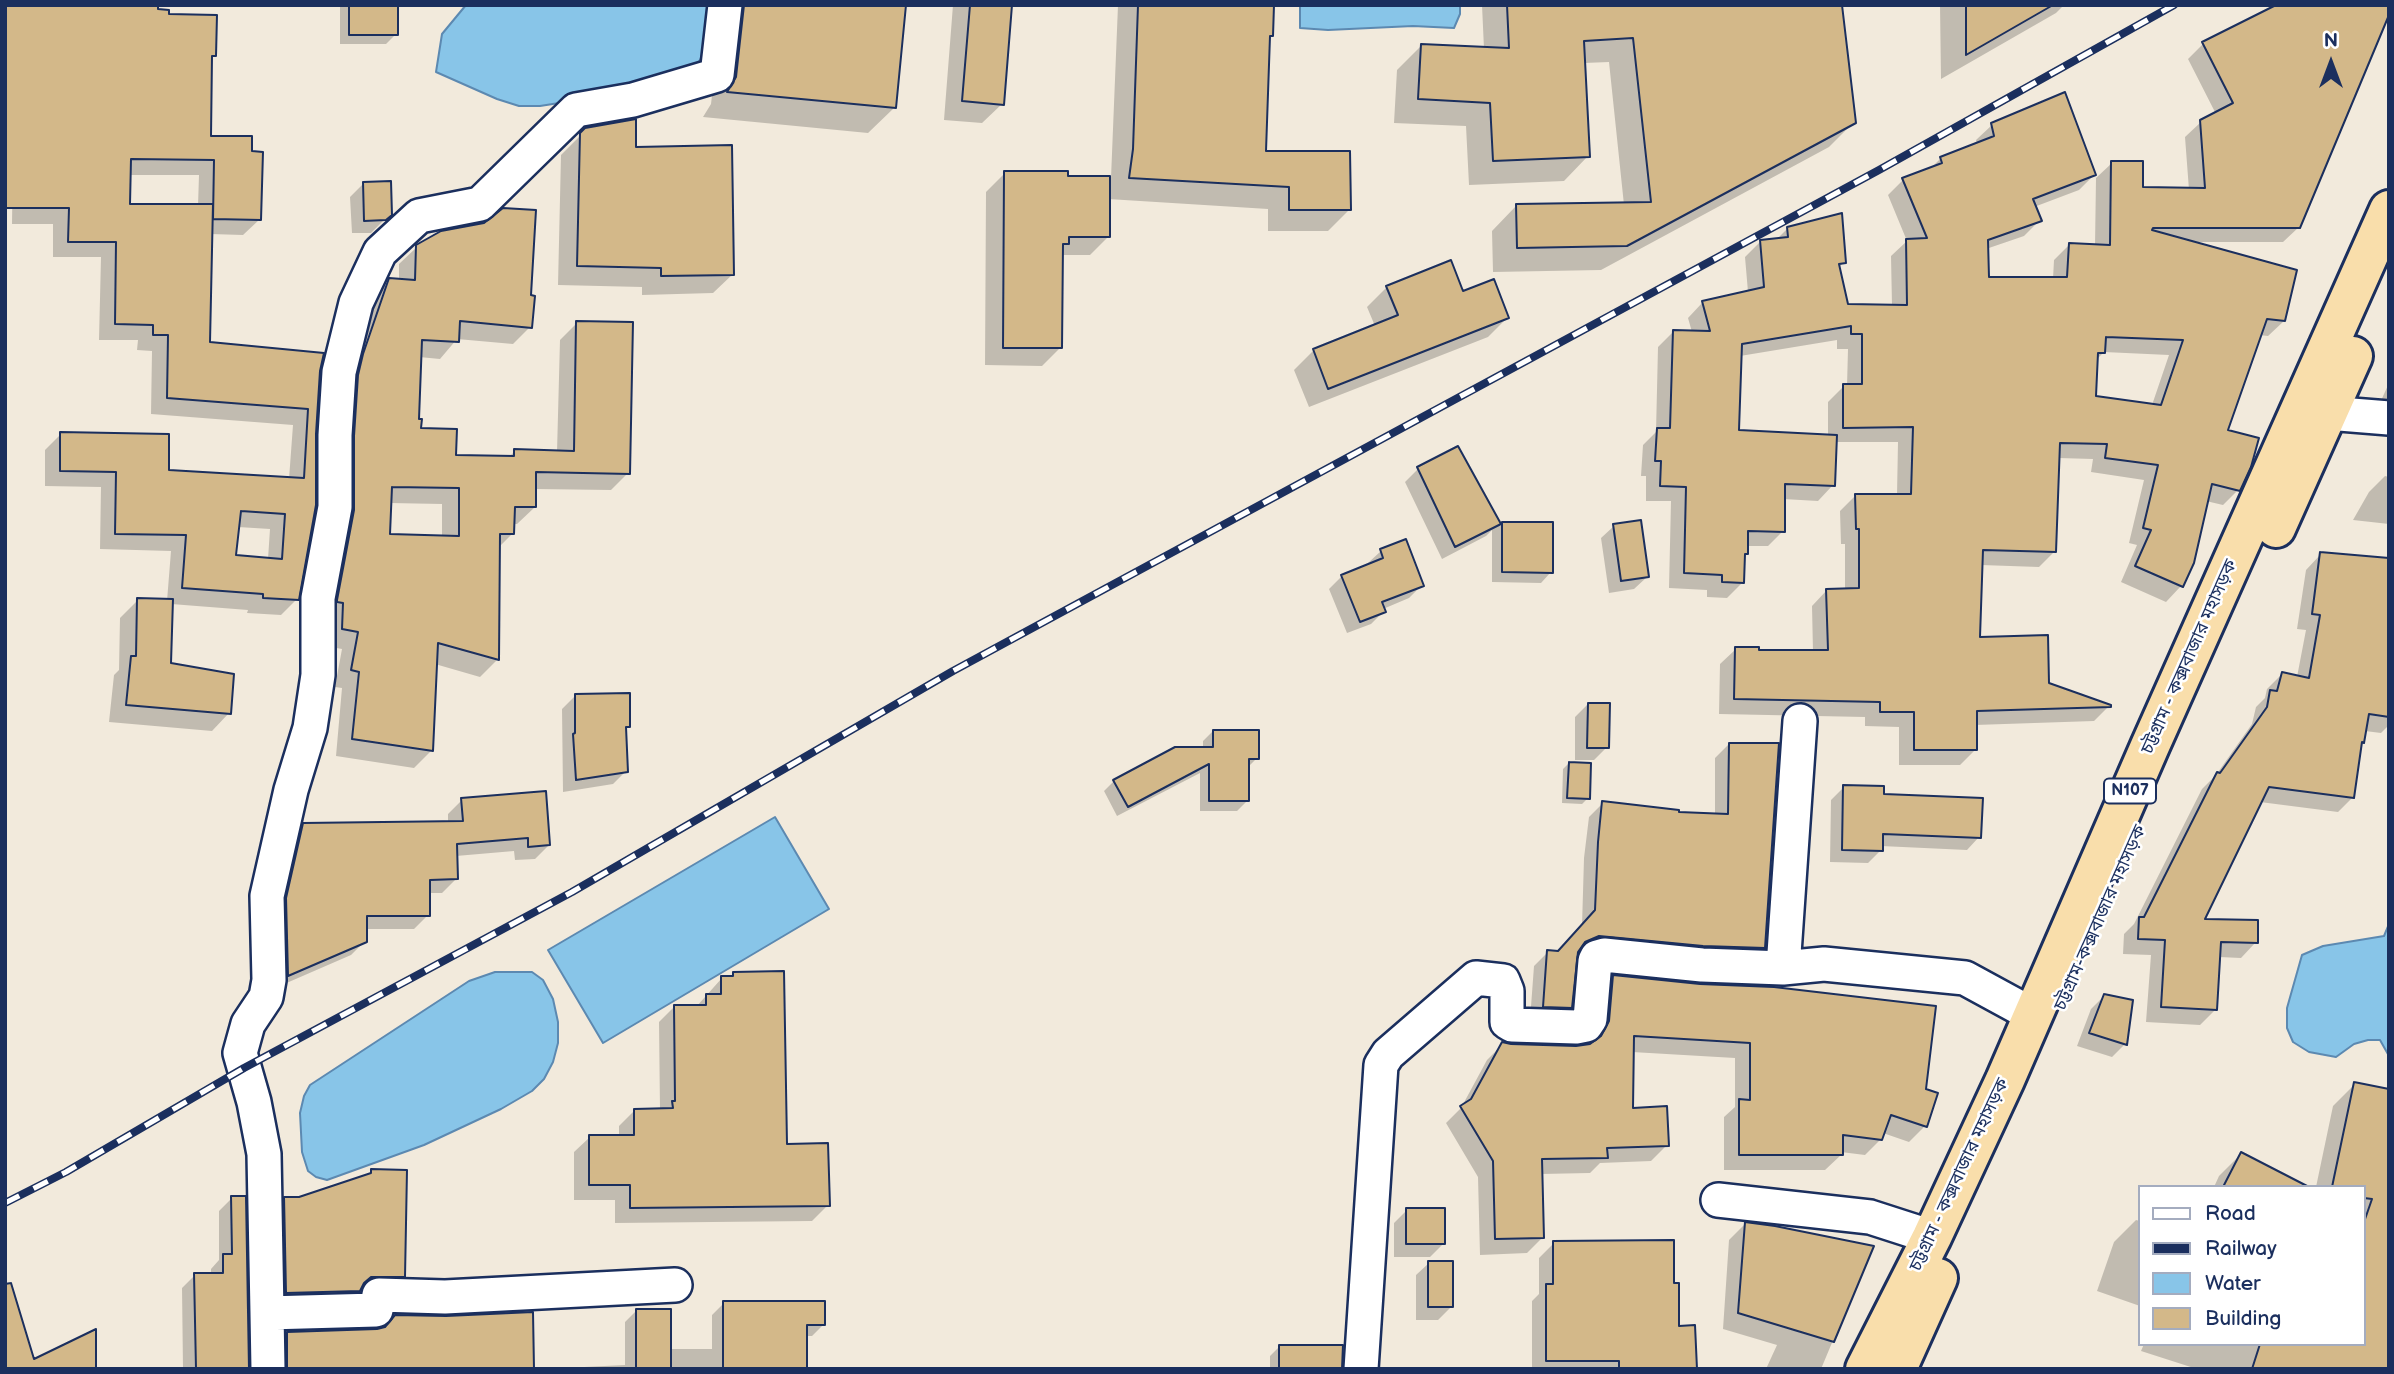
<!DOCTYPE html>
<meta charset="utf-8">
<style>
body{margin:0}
#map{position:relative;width:2394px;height:1374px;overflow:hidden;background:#f2eadc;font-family:"Balsamiq Sans",sans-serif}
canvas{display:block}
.frame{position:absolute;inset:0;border:7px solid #1b2f5e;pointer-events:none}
.legend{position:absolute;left:2138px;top:1185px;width:228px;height:161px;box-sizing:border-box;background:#fff;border:2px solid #a4acbf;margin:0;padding:9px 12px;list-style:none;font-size:21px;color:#1b2f5e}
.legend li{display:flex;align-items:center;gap:14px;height:35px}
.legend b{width:35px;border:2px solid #a4acbf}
.north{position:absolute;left:2296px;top:28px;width:70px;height:70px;-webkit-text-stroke:5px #fff;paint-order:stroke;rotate:0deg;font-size:19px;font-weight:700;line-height:28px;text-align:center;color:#1b2f5e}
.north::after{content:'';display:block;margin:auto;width:24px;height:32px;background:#1b2f5e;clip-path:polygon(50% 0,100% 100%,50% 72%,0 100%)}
</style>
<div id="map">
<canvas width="2394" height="1374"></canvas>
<div class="frame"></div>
<ul class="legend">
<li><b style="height:9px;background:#fff"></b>Road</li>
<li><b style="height:9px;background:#1b2f5e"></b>Railway</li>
<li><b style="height:19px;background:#88c5e8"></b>Water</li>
<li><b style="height:19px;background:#d3b889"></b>Building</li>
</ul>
<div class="north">N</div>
</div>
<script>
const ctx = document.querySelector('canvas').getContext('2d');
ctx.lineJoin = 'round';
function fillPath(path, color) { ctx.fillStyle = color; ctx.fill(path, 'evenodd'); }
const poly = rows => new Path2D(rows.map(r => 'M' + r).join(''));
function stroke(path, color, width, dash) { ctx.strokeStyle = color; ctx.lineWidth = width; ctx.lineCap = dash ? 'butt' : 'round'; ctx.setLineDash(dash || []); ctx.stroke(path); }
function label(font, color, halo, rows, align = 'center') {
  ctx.font = font + ' "Balsamiq Sans","Noto Sans Bengali",sans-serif'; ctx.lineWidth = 5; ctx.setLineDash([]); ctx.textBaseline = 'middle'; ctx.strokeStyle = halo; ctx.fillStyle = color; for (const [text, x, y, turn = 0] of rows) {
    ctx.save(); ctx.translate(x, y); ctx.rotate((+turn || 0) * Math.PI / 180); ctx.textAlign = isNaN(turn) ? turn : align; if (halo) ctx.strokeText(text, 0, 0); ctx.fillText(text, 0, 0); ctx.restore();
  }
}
const water = poly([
 [466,5,711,5,704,53,697,65,578,100,540,106,519,106,497,99,436,72,442,34,466,5],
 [1300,5,1460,5,1460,14,1454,28,1413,26,1328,30,1300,28,1300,5],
 [775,817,829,909,603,1043,548,950,775,817],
 [2389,924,2389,1056,2380,1040,2368,1040,2354,1044,2336,1057,2309,1052,2293,1042,2287,1028,2287,1008,2302,955,2323,946,2384,936,2389,924],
 [495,972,532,972,543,980,553,999,558,1022,558,1043,553,1062,544,1079,532,1091,501,1109,424,1145,327,1180,316,1177,308,1171,302,1152,300,1113,304,1096,310,1085,469,981,495,972]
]);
fillPath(water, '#88c5e8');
stroke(water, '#5c89b1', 2);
fillPath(poly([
 [340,5,396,5,396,34,386,44,340,44],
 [713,5,904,5,894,108,868,133,703,117,711,104,719,34],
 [953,5,1010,5,1002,104,982,123,944,120],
 [1118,5,1272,5,1271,36,1268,38,1264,153,1350,209,1328,231,1268,231,1268,209,1108,199,1108,237,1090,255,1061,255,1061,347,1042,366,985,365,986,192,1005,173,1066,178,1111,178],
 [1482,5,1840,5,1854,122,1829,147,1601,270,1493,272,1492,231,1516,206,1624,205,1609,62,1584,63,1588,156,1564,181,1469,185,1466,126,1394,123,1397,70,1422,45,1484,49],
 [1940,5,2064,5,2056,13,1941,79],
 [156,11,168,16,214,55,210,60,209,137,260,219,243,235,210,234,209,344,318,370,297,599,281,615,247,613,248,610,171,604,170,664,229,713,212,731,109,722,114,675,119,670,120,618,138,600,167,601,171,551,100,549,101,487,45,486,45,450,61,434,167,472,289,479,293,425,151,414,152,351,137,350,138,340,99,340,101,257,53,257,53,224,12,224,13,149],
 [129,175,199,175,198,206,128,206],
 [238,527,270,529,268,559,234,557],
 [2203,44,2299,227,2283,242,2194,242,2284,321,2268,336,2259,335,2226,431,2238,490,2223,505,2206,501,2181,586,2166,602,2121,582,2137,545,2129,543,2144,480,2091,472,2093,459,2058,458,2055,551,2039,567,1981,565,1979,639,2047,685,2109,706,2094,721,1975,725,1975,750,1960,765,1899,765,1899,727,1865,726,1865,717,1719,714,1720,664,1736,649,1757,652,1813,652,1812,606,1827,590,1845,590,1845,544,1841,544,1840,511,1855,496,1897,495,1898,442,1835,442,1833,485,1818,501,1783,499,1783,531,1768,546,1747,546,1747,553,1743,557,1743,582,1727,598,1707,597,1707,590,1669,588,1671,501,1646,501,1646,476,1641,476,1643,445,1656,432,1658,347,1673,332,1692,332,1688,318,1703,302,1748,292,1745,257,1760,242,1776,240,1788,228,1844,262,1838,268,1847,306,1892,306,1891,256,1907,241,1888,195,1903,180,1930,169,1941,158,1977,144,1976,140,1992,125,2094,175,2079,190,2034,207,2040,220,2024,236,1986,249,1987,279,2053,279,2054,260,2069,245,2095,246,2096,178,2112,163,2141,189,2189,190,2185,137,2201,122,2216,114,2188,59],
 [1837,340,1837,349,1848,349,1847,386,1844,386,1828,402,1828,436,1737,432,1740,356],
 [2104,352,2169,355,2152,405,2095,398,2096,360],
 [586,130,634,149,733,274,713,293,642,295,642,287,558,285,561,155],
 [363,184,390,214,371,233,352,233,350,197],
 [417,247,529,297,530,327,513,344,457,339,440,359,419,357,417,421,420,430,454,456,509,457,515,451,557,452,560,340,577,323,628,473,611,490,535,489,535,507,517,524,513,524,513,533,499,547,497,660,480,677,435,664,431,751,414,768,336,756,342,688,335,687,342,649,325,646,338,454,372,297,390,280,399,280,399,264],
 [390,503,442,504,442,537,388,535],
 [1387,287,1462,293,1507,318,1488,337,1309,407,1294,370,1314,350,1375,326,1367,307],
 [2389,383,2389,423,2375,414],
 [1458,448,1500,526,1502,524,1551,572,1541,583,1492,582,1492,530,1486,536,1442,559,1405,482,1418,469],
 [2385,476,2389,477,2389,524,2353,520,2369,492],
 [1614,526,1647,577,1634,589,1609,593,1601,538],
 [1381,551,1422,585,1409,598,1383,609,1384,611,1371,624,1347,633,1329,589,1342,576,1369,566,1368,563],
 [2321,554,2389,560,2389,725,2381,733,2365,731,2363,742,2360,745,2353,797,2338,812,2260,802,2203,921,2256,942,2241,958,2219,957,2215,1010,2200,1025,2146,1022,2151,955,2123,954,2124,934,2134,924,2202,789,2216,775,2252,724,2256,707,2265,698,2267,689,2282,674,2297,677,2306,630,2297,629,2306,570],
 [575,696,628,726,625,730,626,771,613,784,563,792,562,709],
 [1588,704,1607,747,1594,760,1575,760,1575,717],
 [1213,731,1257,758,1247,768,1247,801,1237,811,1200,811,1200,773,1117,816,1104,791,1114,781,1203,749,1203,741],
 [1729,744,1763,947,1749,961,1583,950,1576,953,1570,1007,1556,1021,1530,1020,1534,966,1548,952,1558,952,1582,926,1584,858,1589,817,1603,803,1677,813,1715,815,1715,758],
 [1569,763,1588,798,1582,804,1562,803,1563,769],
 [1844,787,1882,795,1979,837,1967,850,1881,846,1881,850,1868,863,1830,862,1831,800],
 [462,800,549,845,535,859,515,860,514,851,456,856,456,879,442,893,428,893,428,915,414,929,365,929,365,941,351,955,275,988,273,913,290,839,304,824,448,823,448,814],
 [734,974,785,1145,828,1205,812,1221,615,1223,615,1200,574,1200,574,1152,590,1137,619,1137,619,1126,635,1110,660,1110,659,1022,675,1006,696,1007,722,978,730,977],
 [1614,977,1924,1090,1925,1126,1909,1142,1883,1133,1881,1139,1865,1155,1841,1152,1841,1155,1825,1170,1724,1170,1724,1117,1735,1107,1735,1058,1632,1052,1631,1110,1667,1145,1651,1161,1600,1163,1590,1173,1541,1174,1543,1237,1527,1253,1480,1255,1478,1177,1446,1123,1461,1108,1487,1060,1503,1044,1576,1048,1590,1046,1594,1038,1598,993],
 [2104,996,2131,1002,2125,1044,2112,1057,2077,1046,2091,1009],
 [2355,1084,2389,1091,2388,1369,2197,1369,2141,1351,2144,1344,2364,1344,2364,1187,2316,1187,2333,1106],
 [2241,1154,2273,1187,2214,1187,2219,1176],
 [372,1171,403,1276,388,1290,358,1291,344,1305,272,1307,270,1213,285,1199,299,1199,367,1176],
 [232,1198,247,1369,183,1369,182,1288,195,1275,211,1275,211,1269,219,1260,219,1211],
 [1407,1210,1443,1244,1430,1257,1394,1257,1394,1223],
 [2136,1220,2140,1221,2140,1306,2097,1291,2114,1242],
 [1745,1224,1872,1247,1821,1369,1766,1369,1777,1345,1723,1329,1729,1240],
 [1554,1243,1672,1285,1677,1328,1695,1369,1532,1369,1532,1301,1539,1294,1539,1258],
 [1429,1263,1451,1307,1438,1320,1416,1320,1416,1275],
 [724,1303,824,1324,812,1336,805,1336,806,1369,581,1369,584,1367,625,1365,625,1322,637,1310,670,1349,712,1349,712,1315],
 [395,1316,533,1369,274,1369,273,1348,287,1333,382,1330],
 [1280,1346,1341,1369,1270,1369,1270,1356]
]), '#0003');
const building = poly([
 [5,5,158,5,158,9,169,10,169,14,217,15,216,56,212,56,211,136,252,136,252,151,263,152,261,220,213,219,214,160,131,159,130,204,213,204,210,342,324,353,320,371,316,434,316,505,299,600,263,598,263,594,182,588,186,535,115,534,116,472,60,471,60,432,169,434,169,470,304,478,308,409,167,398,168,335,153,335,153,325,115,324,116,242,68,242,69,208,5,208,5,5],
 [241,511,285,514,282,559,236,555,241,511],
 [349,5,398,5,398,35,349,35,349,5],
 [744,5,906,5,896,108,727,92,736,77,744,5],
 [970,5,1012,5,1004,105,962,101,970,5],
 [1138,5,1274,5,1273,36,1270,36,1266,151,1350,151,1351,210,1289,210,1289,187,1129,178,1133,149,1138,5],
 [1507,5,1842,5,1856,123,1627,246,1517,248,1516,204,1651,202,1633,38,1584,41,1590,157,1493,161,1490,103,1418,99,1421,44,1509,48,1507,5],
 [1966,5,2053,5,1966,55,1966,5],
 [2276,5,2389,5,2389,15,2300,228,2153,228,2152,230,2297,270,2285,321,2267,319,2228,430,2259,438,2251,467,2240,491,2212,484,2194,563,2183,587,2135,566,2151,530,2143,528,2158,465,2105,458,2107,444,2060,443,2056,552,1983,550,1980,637,2048,635,2049,683,2111,705,2111,707,1977,711,1977,750,1914,750,1914,712,1880,712,1880,702,1734,699,1735,647,1759,647,1759,650,1828,650,1826,589,1859,588,1859,529,1856,529,1855,494,1911,494,1913,427,1843,428,1843,384,1862,384,1862,334,1851,334,1851,326,1742,344,1739,430,1837,435,1835,486,1785,484,1785,532,1748,531,1748,554,1745,554,1744,583,1722,582,1722,575,1684,573,1686,487,1660,486,1661,461,1655,461,1657,428,1670,428,1673,330,1710,331,1702,301,1764,287,1760,240,1788,237,1787,227,1842,213,1846,263,1839,264,1848,304,1907,305,1906,239,1927,238,1902,178,1942,163,1940,157,1994,136,1991,123,2065,92,2096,175,2033,199,2042,221,1988,240,1989,277,2067,277,2069,243,2110,245,2111,161,2143,161,2143,187,2205,188,2200,120,2233,103,2202,42,2276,5],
 [2106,337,2183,340,2161,405,2096,396,2098,353,2105,353,2106,337],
 [636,119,636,147,732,145,734,275,661,276,661,268,577,266,580,133,585,128,636,119],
 [1004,171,1068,171,1068,176,1110,176,1110,237,1069,237,1069,244,1063,244,1062,348,1003,348,1004,171],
 [391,181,392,215,386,220,364,221,363,182,391,181],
 [503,208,536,210,531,295,535,296,532,328,460,321,459,342,422,340,419,419,422,419,421,428,457,429,456,455,514,456,514,449,574,451,576,321,633,322,630,474,536,472,536,507,515,507,514,534,500,534,499,660,438,643,433,751,352,739,359,672,351,670,358,632,342,629,343,603,337,602,337,600,354,510,354,436,358,375,363,354,389,278,415,280,416,245,441,231,484,223,503,208],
 [392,487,459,488,459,536,390,534,392,487],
 [1451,260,1463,291,1494,279,1509,318,1328,389,1313,349,1398,315,1386,286,1451,260],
 [1458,446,1501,524,1455,547,1417,467,1458,446],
 [1641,520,1649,577,1621,581,1613,524,1641,520],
 [1502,522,1553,522,1553,573,1502,572,1502,522],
 [1406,539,1424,586,1382,602,1386,612,1360,622,1341,575,1383,558,1380,549,1406,539],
 [2320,552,2389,558,2389,717,2369,714,2364,743,2362,742,2354,798,2269,787,2205,919,2258,920,2258,943,2221,942,2217,1010,2161,1007,2165,940,2138,939,2139,917,2144,917,2217,772,2220,773,2267,707,2270,690,2277,691,2282,672,2309,678,2320,615,2312,614,2320,552],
 [137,598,173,599,171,663,234,674,231,714,126,705,131,656,136,656,137,598],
 [630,693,630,727,626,727,628,772,576,780,573,734,575,733,575,694,630,693],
 [1588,703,1610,703,1609,748,1587,748,1588,703],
 [1213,730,1259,730,1259,759,1249,759,1249,801,1209,801,1209,764,1128,807,1113,780,1175,747,1213,747,1213,730],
 [1729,743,1779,743,1765,948,1703,946,1599,936,1585,942,1578,952,1572,1008,1543,1007,1547,950,1558,951,1595,910,1598,842,1602,801,1679,810,1679,812,1728,814,1729,743],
 [1569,762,1591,763,1590,799,1567,798,1569,762],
 [1843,785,1884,786,1884,794,1983,798,1981,838,1883,834,1883,851,1842,850,1843,785],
 [546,791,550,845,528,847,528,838,457,844,458,879,430,880,430,916,367,916,367,942,288,976,286,898,303,823,463,821,461,798,546,791],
 [784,971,787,1144,828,1143,830,1206,630,1208,630,1185,589,1185,589,1135,634,1135,634,1109,673,1108,672,1101,675,1101,674,1005,706,1005,706,994,721,994,721,976,733,976,733,972,784,971],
 [1613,975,1700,984,1774,987,1936,1006,1926,1089,1938,1093,1927,1127,1891,1115,1882,1140,1843,1135,1843,1155,1739,1155,1739,1099,1750,1100,1750,1043,1634,1036,1633,1108,1667,1106,1669,1146,1607,1148,1608,1158,1542,1159,1544,1238,1495,1239,1493,1161,1460,1106,1471,1099,1502,1042,1511,1044,1576,1046,1590,1044,1601,1036,1609,1021,1613,975],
 [2104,994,2133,1000,2127,1045,2089,1033,2104,994],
 [2354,1082,2389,1089,2389,1369,2252,1369,2260,1344,2364,1344,2364,1222,2372,1199,2364,1198,2364,1187,2332,1187,2354,1082],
 [2241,1152,2309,1187,2223,1187,2241,1152],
 [371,1169,407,1170,405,1277,371,1277,364,1283,360,1291,286,1293,284,1197,299,1197,371,1173,371,1169],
 [231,1196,246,1196,249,1369,196,1369,194,1273,223,1273,223,1254,232,1254,231,1196],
 [1406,1208,1445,1208,1445,1244,1406,1244,1406,1208],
 [1745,1222,1775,1226,1874,1246,1834,1342,1738,1313,1745,1222],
 [1674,1240,1674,1283,1679,1283,1679,1326,1695,1325,1697,1369,1619,1369,1619,1361,1546,1361,1546,1284,1553,1284,1553,1241,1674,1240],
 [1428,1261,1453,1261,1453,1307,1428,1307,1428,1261],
 [11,1283,34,1359,96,1329,96,1369,5,1369,5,1284,11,1283],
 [723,1301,825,1301,825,1325,807,1325,807,1369,723,1369,723,1301],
 [636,1309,671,1309,671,1369,636,1369,636,1309],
 [533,1312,534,1369,287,1369,287,1332,377,1329,385,1327,395,1315,446,1316,533,1312],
 [1279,1345,1343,1345,1342,1369,1279,1369,1279,1345]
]);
fillPath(building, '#d3b889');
stroke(building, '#1b2f5e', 2);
const minor = poly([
 [2327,413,2389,418],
 [1783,968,1800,721],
 [1718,1200,1870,1217,1932,1237],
 [267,1313,264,1154,254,1102,240,1053,248,1024,266,997,269,980,267,896,291,790,310,728,318,675,318,598,335,507,335,435,339,372,356,303,380,252,419,216,480,204,576,110,633,100,717,75,725,5],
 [268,1369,267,1313,376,1310,379,1295,445,1297,675,1285],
 [1361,1369,1381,1065,1388,1054,1476,978,1503,981,1507,991,1507,1022,1512,1025,1576,1027,1586,1025,1590,1019,1595,961,1597,957,1604,955,1702,965,1783,968,1824,964,1965,978,2033,1015]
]);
const highway = poly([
 [2276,528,2353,356],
 [1865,1369,1932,1237,2005,1080,2150,746,2389,210],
 [1897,1369,1938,1278]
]);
stroke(minor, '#1b2f5e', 38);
stroke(highway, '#1b2f5e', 44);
stroke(minor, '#fff', 33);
stroke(highway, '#f9deab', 38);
const rail = poly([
 [5,1203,66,1172,244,1068,572,892,953,671,1879,170,2174,5]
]);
stroke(rail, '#1b2f5e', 8);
stroke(rail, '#fff', 5, [16]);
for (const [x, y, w] of [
 [2130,791,52]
]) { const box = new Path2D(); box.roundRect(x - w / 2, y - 12.5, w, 25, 5); ctx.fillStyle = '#fff'; ctx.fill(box); stroke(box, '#1b2f5e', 2); }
label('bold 16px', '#1b2f5e', null, [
 ["N107",2130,791]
]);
label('18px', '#1b2f5e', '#fff', [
 ["চট্টগ্রাম - কক্সবাজার মহাসড়ক",2190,657,-66],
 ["চট্টগ্রাম-কক্সবাজার মহাসড়ক",2101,918,-66],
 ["চট্টগ্রাম - কক্সবাজার মহাসড়ক",1960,1175,-65]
]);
</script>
